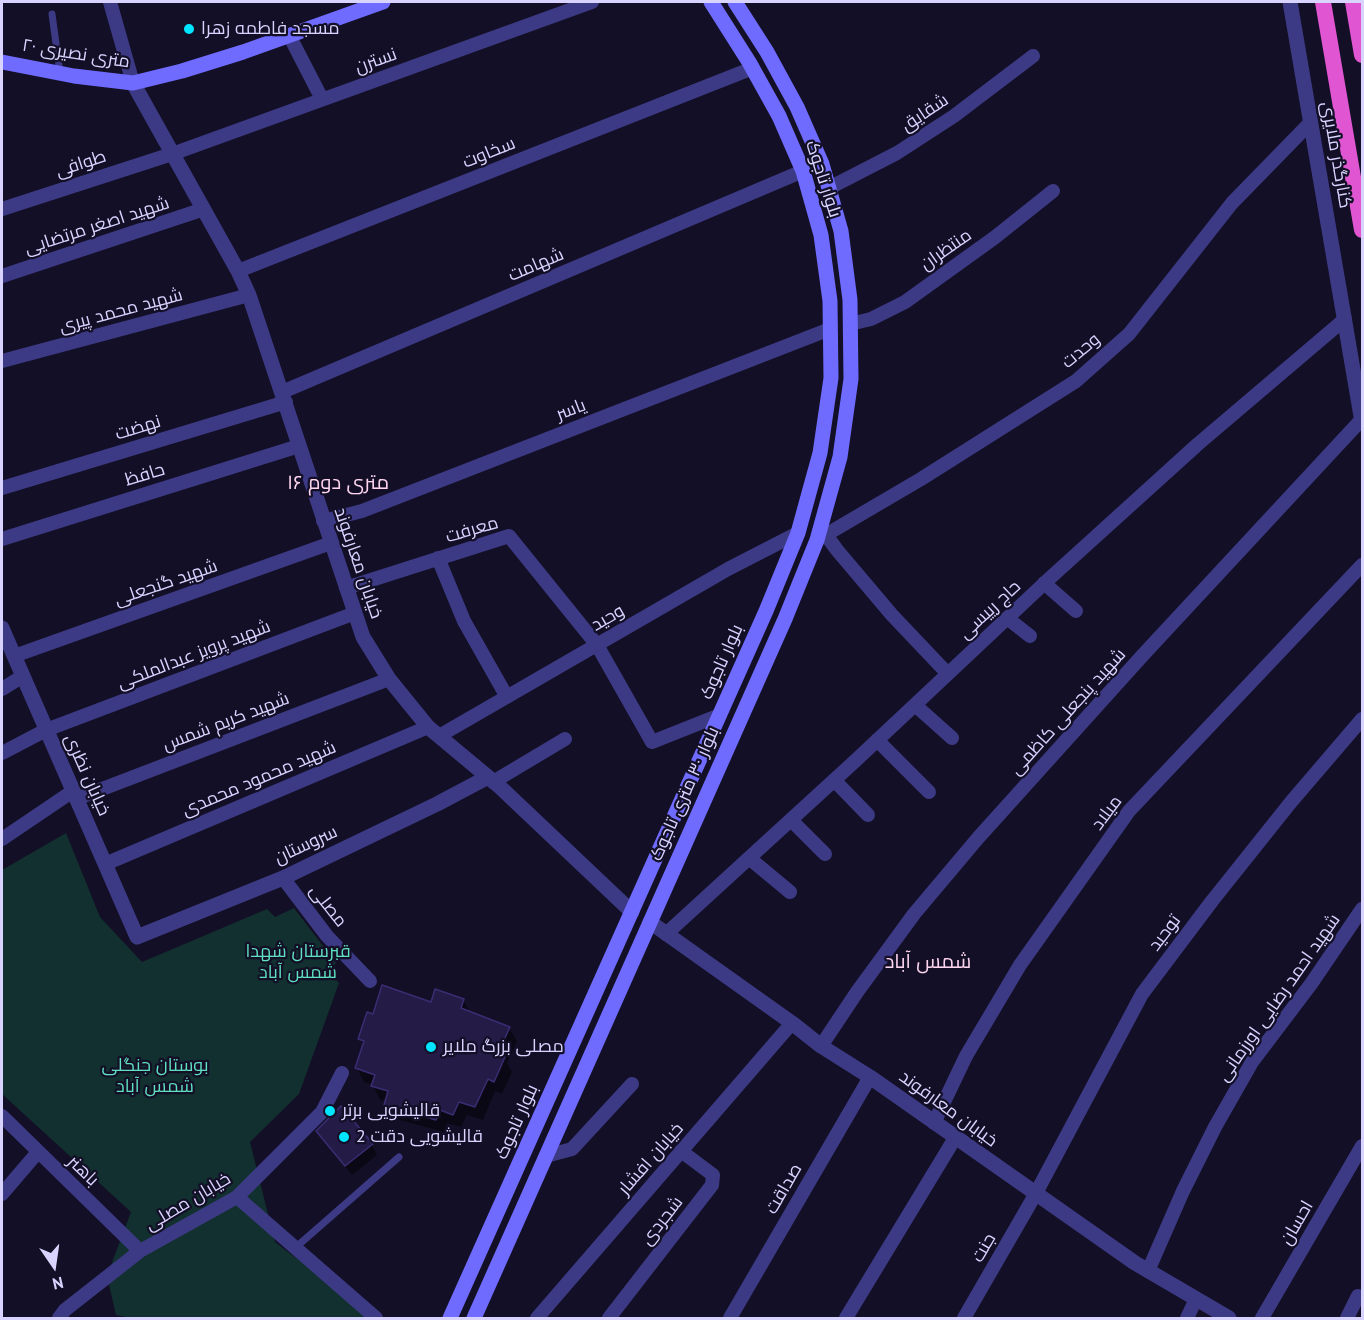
<!DOCTYPE html>
<meta charset="utf-8">
<style>
body{margin:0}
#map{position:relative;width:1364px;height:1320px;overflow:hidden;background:#130f26;font-family:"PT Sans",sans-serif}
canvas{display:block}
.frame{position:absolute;inset:0;border:3px solid #d9d4ff;pointer-events:none}
.north{position:absolute;left:24px;top:1236px;width:60px;height:60px;-webkit-text-stroke:4px #130f26;paint-order:stroke;rotate:167deg;font-size:16px;font-weight:700;line-height:24px;text-align:center;color:#d9d4ff}
.north::after{content:'';display:block;margin:auto;width:21px;height:27px;background:#d9d4ff;clip-path:polygon(50% 0,100% 100%,50% 72%,0 100%)}
</style>
<div id="map">
<canvas width="1364" height="1320"></canvas>
<div class="frame"></div>
<div class="north">N</div>
</div>
<script>
const ctx = document.querySelector('canvas').getContext('2d');
ctx.lineJoin = 'round';
function fillPath(path, color) { ctx.fillStyle = color; ctx.fill(path, 'evenodd'); }
const poly = rows => new Path2D(rows.map(r => 'M' + r).join(''));
function stroke(path, color, width, dash) { ctx.strokeStyle = color; ctx.lineWidth = width; ctx.lineCap = dash ? 'butt' : 'round'; ctx.setLineDash(dash || []); ctx.stroke(path); }
function label(font, color, halo, rows, align = 'center') {
  ctx.font = font + ' "PT Sans",Cairo,sans-serif'; ctx.lineWidth = 4.5; ctx.setLineDash([]); ctx.textBaseline = 'middle'; ctx.strokeStyle = halo; ctx.fillStyle = color; for (const [text, x, y, turn = 0] of rows) {
    ctx.save(); ctx.translate(x, y); ctx.rotate((+turn || 0) * Math.PI / 180); ctx.textAlign = isNaN(turn) ? turn : align; if (halo) ctx.strokeText(text, 0, 0); ctx.fillText(text, 0, 0); ctx.restore();
  }
}
fillPath(poly([
 [66,833,100,917,142,962,267,909,275,917,294,908,336,963,329,972,339,983,299,1094,250,1142,275,1242,375,1318,131,1318,116,1315,107,1276,131,1212,2,1094,2,870]
]), '#12302f');
fillPath(poly([
 [463,1000,470,1013,509,1028,517,1041,507,1063,512,1072,502,1094,495,1091,483,1120,467,1115,461,1127,447,1123,444,1132,393,1118,385,1104,386,1101,380,1100,373,1085,364,1082,357,1068,364,1046,360,1038,373,1016,432,1004],
 [340,1109,372,1145,377,1155,352,1175,324,1141,318,1131]
]), '#0007');
const building = poly([
 [382,985,431,1002,435,989,464,999,461,1008,510,1027,498,1053,505,1057,494,1082,488,1079,475,1107,459,1102,453,1115,440,1110,436,1120,384,1105,388,1091,371,1086,375,1075,355,1068,364,1041,358,1039,367,1012,373,1014,382,985],
 [341,1106,373,1144,345,1166,316,1131,341,1106]
]);
fillPath(building, '#241b47');
stroke(building, '#3b2d73', 1.5);
stroke(poly([
 [52,14,60,73],
 [295,1248,399,1157]
]), '#3d3a85', 7);
stroke(poly([
 [110,2,133,83],
 [289,35,322,99],
 [829,188,897,153,954,116,1033,56],
 [2,209,172,154,592,2],
 [238,271,753,68],
 [2,276,204,209],
 [850,324,871,319,905,302,994,238,1053,191],
 [2,361,249,295],
 [282,392,803,171],
 [2,488,286,402],
 [323,521,362,511,830,329],
 [826,535,837,550,892,615,948,674],
 [2,539,299,446],
 [817,540,921,479,1076,381,1129,334,1232,203,1311,122],
 [438,558,464,621,507,697],
 [1044,583,1076,611],
 [346,588,509,536,597,645,652,742,720,715],
 [1007,618,1030,636],
 [14,656,331,543],
 [2,689,23,676],
 [915,705,952,738],
 [439,736,728,569,798,533],
 [877,740,929,792],
 [2,753,46,730,355,613],
 [834,780,868,815],
 [493,782,565,739],
 [76,799,389,679],
 [791,820,825,854],
 [2,839,73,791],
 [749,858,790,892],
 [105,864,428,727],
 [283,878,327,936,370,981],
 [666,934,854,762,1050,578,1198,444,1345,319],
 [821,1046,857,992,914,914,978,838,1142,656,1362,419],
 [2,1116,140,1251],
 [934,1123,966,1056,1020,965,1129,811,1362,565],
 [546,1156,572,1149,632,1084],
 [2,1194,38,1152],
 [237,1197,376,1318],
 [1148,1271,1183,1191,1215,1127,1252,1062,1311,984,1362,909],
 [59,1318,65,1310,140,1251,237,1197,322,1112,342,1073],
 [537,1318,792,1023],
 [609,1318,712,1185,713,1175,681,1151],
 [730,1318,870,1077],
 [846,1318,955,1138],
 [964,1318,1035,1195,1142,994,1212,901,1291,802,1362,719],
 [1187,1318,1196,1299],
 [1262,1318,1362,1146],
 [1347,1318,1358,1296]
]), '#3d3a85', 14);
stroke(poly([
 [1290,2,1362,422],
 [133,83,238,271,249,295,363,637,389,679,428,727,500,787,632,912],
 [2,628,137,937,283,878,437,804,488,777],
 [650,922,792,1023,821,1046,870,1077,1135,1263,1229,1318]
]), '#3d3a85', 15);
stroke(poly([
 [2,62,74,76,133,83,182,71,243,52,383,2],
 [450,1318,766,611,798,533,820,453,831,378,830,301,821,235,803,171,779,116,749,62,711,2],
 [474,1318,785,619,817,540,840,457,851,379,850,300,841,231,822,164,797,107,767,52,735,2]
]), '#6f6bff', 15);
stroke(poly([
 [1323,2,1362,230],
 [1353,2,1362,55]
]), '#e055d1', 16);
for (const [x, y, r, color] of [
 [189,29,6,"#00e5ff"],
 [431,1047,6,"#00e5ff"],
 [330,1111,6,"#00e5ff"],
 [344,1137,6,"#00e5ff"]
]) { const dot = new Path2D(); dot.arc(x, y, r, 0, 2 * Math.PI); ctx.fillStyle = color; ctx.fill(dot); stroke(dot, '#130f26', 2); }
label('18px', '#d9d4ff', '#130f26', [
 ["مسجد فاطمه زهرا",201,29],
 ["مصلی بزرگ ملایر",443,1047],
 ["قالیشویی برتر",342,1111],
 ["قالیشویی دقت 2",356,1137]
], 'left');
label('18px', '#d9d4ff', '#130f26', [
 ["۲۰ متری نصیری",76,54,9],
 ["نسترن",376,61,-20],
 ["شقایق",925,113,-34],
 ["سخاوت",489,153,-22],
 ["کنارگذر ملایری",1336,155,80],
 ["طوافی",81,164,-18],
 ["بلوار تاجوک",823,179,72],
 ["شهید اصغر مرتضایی",97,226,-18],
 ["منتظران",946,250,-35],
 ["شهامت",536,265,-23],
 ["شهید محمد پیری",121,311,-15],
 ["وحدت",1081,351,-40],
 ["یاسر",571,410,-21],
 ["نهضت",138,428,-17],
 ["حافظ",145,475,-17],
 ["معرفت",472,530,-16],
 ["خیابان معارفوند",358,563,71],
 ["شهید گنجعلی",166,583,-19],
 ["حاج رییسی",990,610,-43],
 ["وحید",608,618,-30],
 ["شهید پرویز عبدالملکی",194,655,-21],
 ["بلوار تاجوک",722,662,-66],
 ["شهید پنجعلی کاظمی",1068,712,-48],
 ["شهید کریم شمس",226,722,-21],
 ["خیابان نظری",87,775,66],
 ["شهید محمود محمدی",259,779,-23],
 ["بلوار ۳۰ متری تاجوک",685,794,-66],
 ["میلاد",1107,813,-53],
 ["سروستان",306,845,-25],
 ["مصلی",328,906,52],
 ["توحید",1165,933,-53],
 ["شهید احمد رضایی اورزمانی",1279,998,-55],
 ["خیابان معارفوند",948,1109,36],
 ["بلوار تاجوک",517,1122,-66],
 ["خیابان افشار",651,1159,-49],
 ["باهنر",83,1171,44],
 ["صداقت",784,1189,-60],
 ["خیابان مصلی",188,1202,-31],
 ["شجردی",662,1221,-52],
 ["احسان",1297,1223,-60],
 ["جنت",984,1248,-60]
]);
label('18px', '#5fe0c0', '#130f26', [
 ["قبرستان شهدا",298,952],
 ["شمس آباد",298,973],
 ["بوستان جنگلی",155,1066],
 ["شمس آباد",155,1087]
]);
label('20px', '#ffd6f0', '#130f26', [
 ["۱۶ متری دوم",338,483],
 ["شمس آباد",928,962]
]);
</script>
